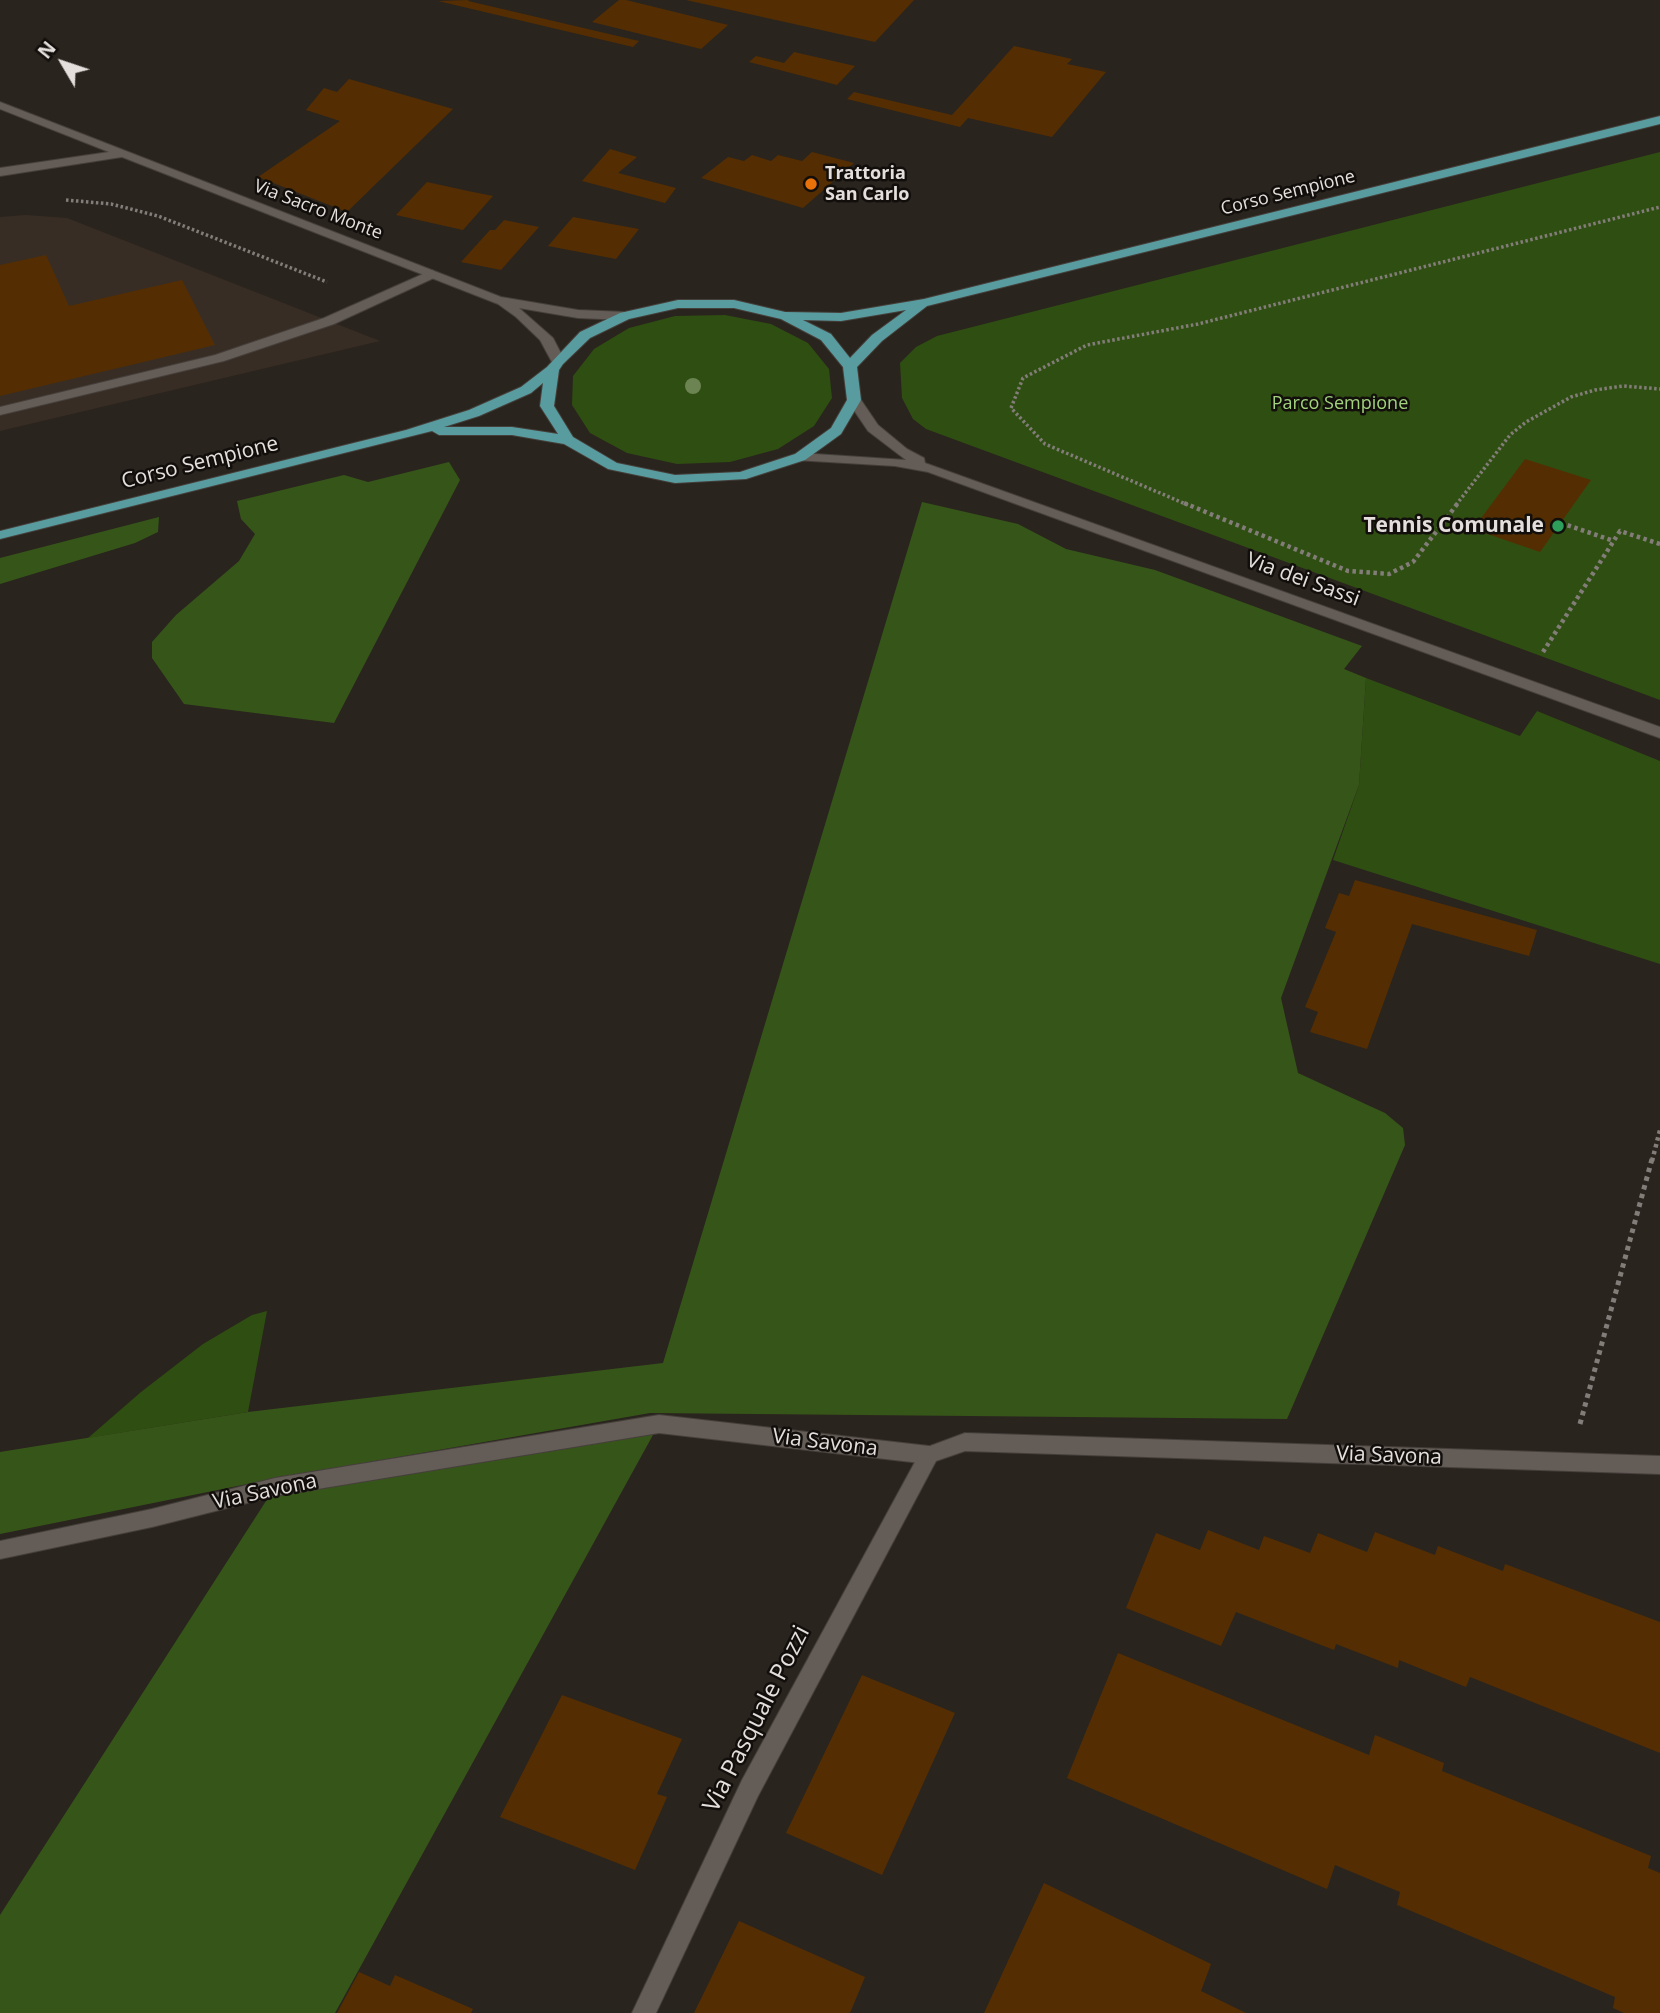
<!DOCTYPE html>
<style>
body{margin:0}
#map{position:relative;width:1660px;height:2013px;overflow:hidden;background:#2a241e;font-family:"Open Sans",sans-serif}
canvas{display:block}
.north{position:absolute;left:28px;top:28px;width:70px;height:70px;-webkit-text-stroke:5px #110e0b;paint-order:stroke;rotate:309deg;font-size:19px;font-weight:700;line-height:28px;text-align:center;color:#e4dfdc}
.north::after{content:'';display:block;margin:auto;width:24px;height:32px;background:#e4dfdc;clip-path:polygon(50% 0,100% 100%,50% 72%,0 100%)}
</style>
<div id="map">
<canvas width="1660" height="2013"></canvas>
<div class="north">N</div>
</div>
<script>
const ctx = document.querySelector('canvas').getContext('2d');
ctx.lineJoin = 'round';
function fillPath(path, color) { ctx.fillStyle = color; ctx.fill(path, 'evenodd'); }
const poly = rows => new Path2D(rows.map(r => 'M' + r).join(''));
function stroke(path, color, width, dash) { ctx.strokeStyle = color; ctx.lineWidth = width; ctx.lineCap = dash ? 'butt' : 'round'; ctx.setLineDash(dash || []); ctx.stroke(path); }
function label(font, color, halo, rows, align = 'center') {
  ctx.font = font + ' "Open Sans",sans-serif'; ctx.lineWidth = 5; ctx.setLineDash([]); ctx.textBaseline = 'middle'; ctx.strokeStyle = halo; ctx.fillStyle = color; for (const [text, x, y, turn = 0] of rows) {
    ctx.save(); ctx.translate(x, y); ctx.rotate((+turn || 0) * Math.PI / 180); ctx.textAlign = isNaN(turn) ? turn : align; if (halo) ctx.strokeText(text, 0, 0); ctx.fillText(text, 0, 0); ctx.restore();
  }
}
fillPath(poly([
 [26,215,67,218,380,341,0,431,0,217]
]), '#382d24');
fillPath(poly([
 [1660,152,1660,700,926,429,913,419,902,398,900,363,916,347,937,336],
 [725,315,771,324,808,343,829,369,832,398,814,426,778,449,730,462,677,464,627,453,590,433,572,405,573,376,594,349,629,328,675,316],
 [1366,678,1520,736,1537,711,1660,761,1660,964,1333,860,1359,785],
 [267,1311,248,1412,88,1438,141,1392,203,1344,252,1315]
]), '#2f4e12');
fillPath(poly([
 [449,462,460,480,334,723,184,704,152,658,152,642,176,615,239,561,255,534,241,519,237,501,344,475,368,482],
 [922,502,1018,524,1066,549,1155,570,1362,646,1344,669,1366,678,1359,785,1281,998,1298,1073,1385,1113,1403,1128,1405,1145,1287,1419,650,1413,267,1480,0,1534,0,1452,248,1412,663,1363],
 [159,517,158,532,135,543,0,584,0,558],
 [659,1424,335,2013,0,2013,0,1915,275,1487]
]), '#365619');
fillPath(poly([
 [469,0,468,1,639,41,633,47,438,1],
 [619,0,626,0,728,25,701,49,592,22],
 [686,0,914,0,875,42],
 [1014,46,1072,59,1067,64,1106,72,1052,137,968,118,960,127,847,99,854,92,952,115],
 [794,52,855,66,837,85,749,62,756,56,784,63],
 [349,79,453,109,347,212,258,177,340,121,306,110,324,88,337,92],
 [610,149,637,157,618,173,676,188,665,203,582,181],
 [812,152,854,163,803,208,701,178,728,157,744,161,752,155,771,161,778,155,802,161],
 [427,182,468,191,493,196,463,230,396,215],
 [573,217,639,229,616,259,548,246],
 [504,220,539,227,501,270,461,262,490,230,495,230],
 [46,255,69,306,182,280,215,345,0,396,0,265],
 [1525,459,1591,480,1540,552,1473,529],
 [1355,880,1537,930,1529,956,1412,924,1367,1049,1310,1032,1318,1012,1305,1007,1336,932,1325,928,1339,893,1349,896],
 [1208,1530,1259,1550,1264,1536,1310,1553,1318,1533,1367,1552,1375,1532,1435,1555,1438,1546,1503,1571,1505,1564,1660,1622,1660,1753,1470,1677,1466,1687,1399,1660,1398,1668,1336,1644,1334,1650,1236,1612,1221,1646,1126,1608,1156,1533,1200,1550],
 [1118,1653,1369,1755,1375,1735,1444,1763,1442,1771,1651,1856,1648,1868,1660,1873,1660,2013,1624,2013,1613,2008,1615,1997,1397,1905,1400,1892,1335,1865,1327,1889,1067,1778],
 [862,1675,955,1713,882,1875,786,1833],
 [562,1695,682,1739,657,1794,667,1797,635,1870,500,1817],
 [1044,1883,1211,1964,1201,1991,1246,2013,984,2013],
 [739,1921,865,1977,850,2013,694,2013],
 [359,1972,390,1986,395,1975,473,2009,471,2013,337,2013]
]), '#542e02');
const service = poly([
 [432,270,438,274,436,277,334,324,224,361,0,415,0,407,215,355,324,318,432,270],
 [659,1415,929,1446,936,1449,939,1455,936,1461,929,1464,659,1433,275,1496,152,1527,0,1559,0,1541,152,1509,275,1478,659,1415]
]);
const minor = poly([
 [0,102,501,297,578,310,625,312,631,316,625,320,578,318,519,308,553,338,565,361,563,364,553,364,540,340,516,317,498,304,122,157,0,176,0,168,109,152,0,109,0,102],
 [854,396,859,397,878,425,907,449,924,458,925,463,1660,727,1660,738,928,472,895,466,795,460,793,457,800,453,906,460,868,431,847,400,854,396],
 [965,1433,1660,1456,1660,1474,965,1451,936,1461,758,1796,656,2013,632,2013,742,1780,922,1449,965,1433]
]);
const primary = poly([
 [1660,116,1660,124,927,306,882,341,857,367,861,400,841,434,805,460,746,479,675,483,608,469,564,444,512,435,439,435,432,431,0,539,0,531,406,430,469,410,521,387,547,367,580,332,620,313,678,300,734,300,785,312,841,313,924,299,1660,116],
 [678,308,734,308,781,319,821,340,843,367,847,400,831,428,795,454,740,472,675,475,617,463,573,437,554,406,559,370,563,364,590,338,629,319,678,308],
 [906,310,872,335,850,358,831,334,803,320,841,321,906,310],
 [543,383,540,406,558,434,512,427,444,427,479,416,531,393,543,383]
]);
stroke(service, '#453f3b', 2);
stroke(minor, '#453f3b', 2);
stroke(primary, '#453f3b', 2);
stroke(poly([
 [66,200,111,204,158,216,327,282],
 [1188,505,1045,444,1011,408,1023,378,1087,345,1198,324,1660,207],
 [1456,505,1510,435,1526,422,1571,397,1595,390,1623,386,1660,389]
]), '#837d79', 3.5, [2.5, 2.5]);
stroke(poly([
 [1184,503,1348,571,1389,574,1413,562,1458,503],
 [1561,523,1614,541],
 [1543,652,1620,531,1660,544],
 [1652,1161,1660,1130]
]), '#837d79', 4.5, [3.5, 3.5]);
stroke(poly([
 [1580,1424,1652,1159]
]), '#837d79', 5, [4.5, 4.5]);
fillPath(service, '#645c56');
fillPath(minor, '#645c56');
fillPath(primary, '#599c9f');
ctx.fillStyle = '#6c8452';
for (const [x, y] of [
 [693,386]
]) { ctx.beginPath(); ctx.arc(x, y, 8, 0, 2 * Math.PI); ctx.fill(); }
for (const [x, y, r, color] of [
 [811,184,7,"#e8710a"],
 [1558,526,7,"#2e9e5b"]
]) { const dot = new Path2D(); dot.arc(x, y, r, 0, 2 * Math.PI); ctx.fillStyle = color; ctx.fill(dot); stroke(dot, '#110e0b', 2.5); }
label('bold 18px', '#e4dfdc', '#110e0b', [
 ["Trattoria",825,174],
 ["San Carlo",825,195]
], 'left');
label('18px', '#e4dfdc', '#110e0b', [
 ["Corso Sempione",1288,193,-14],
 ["Via Sacro Monte",318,210,21]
]);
label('18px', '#a2d37c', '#110e0b', [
 ["Parco Sempione",1340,404]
]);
label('21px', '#e4dfdc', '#110e0b', [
 ["Corso Sempione",200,463,-14],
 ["Via dei Sassi",1303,580,20],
 ["Via Savona",825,1443,7],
 ["Via Savona",1389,1456,2],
 ["Via Savona",265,1492,-12]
]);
label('bold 21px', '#e4dfdc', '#110e0b', [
 ["Tennis Comunale",1544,526]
], 'right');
label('24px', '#e4dfdc', '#110e0b', [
 ["Via Pasquale Pozzi",757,1719,-63]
]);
</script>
